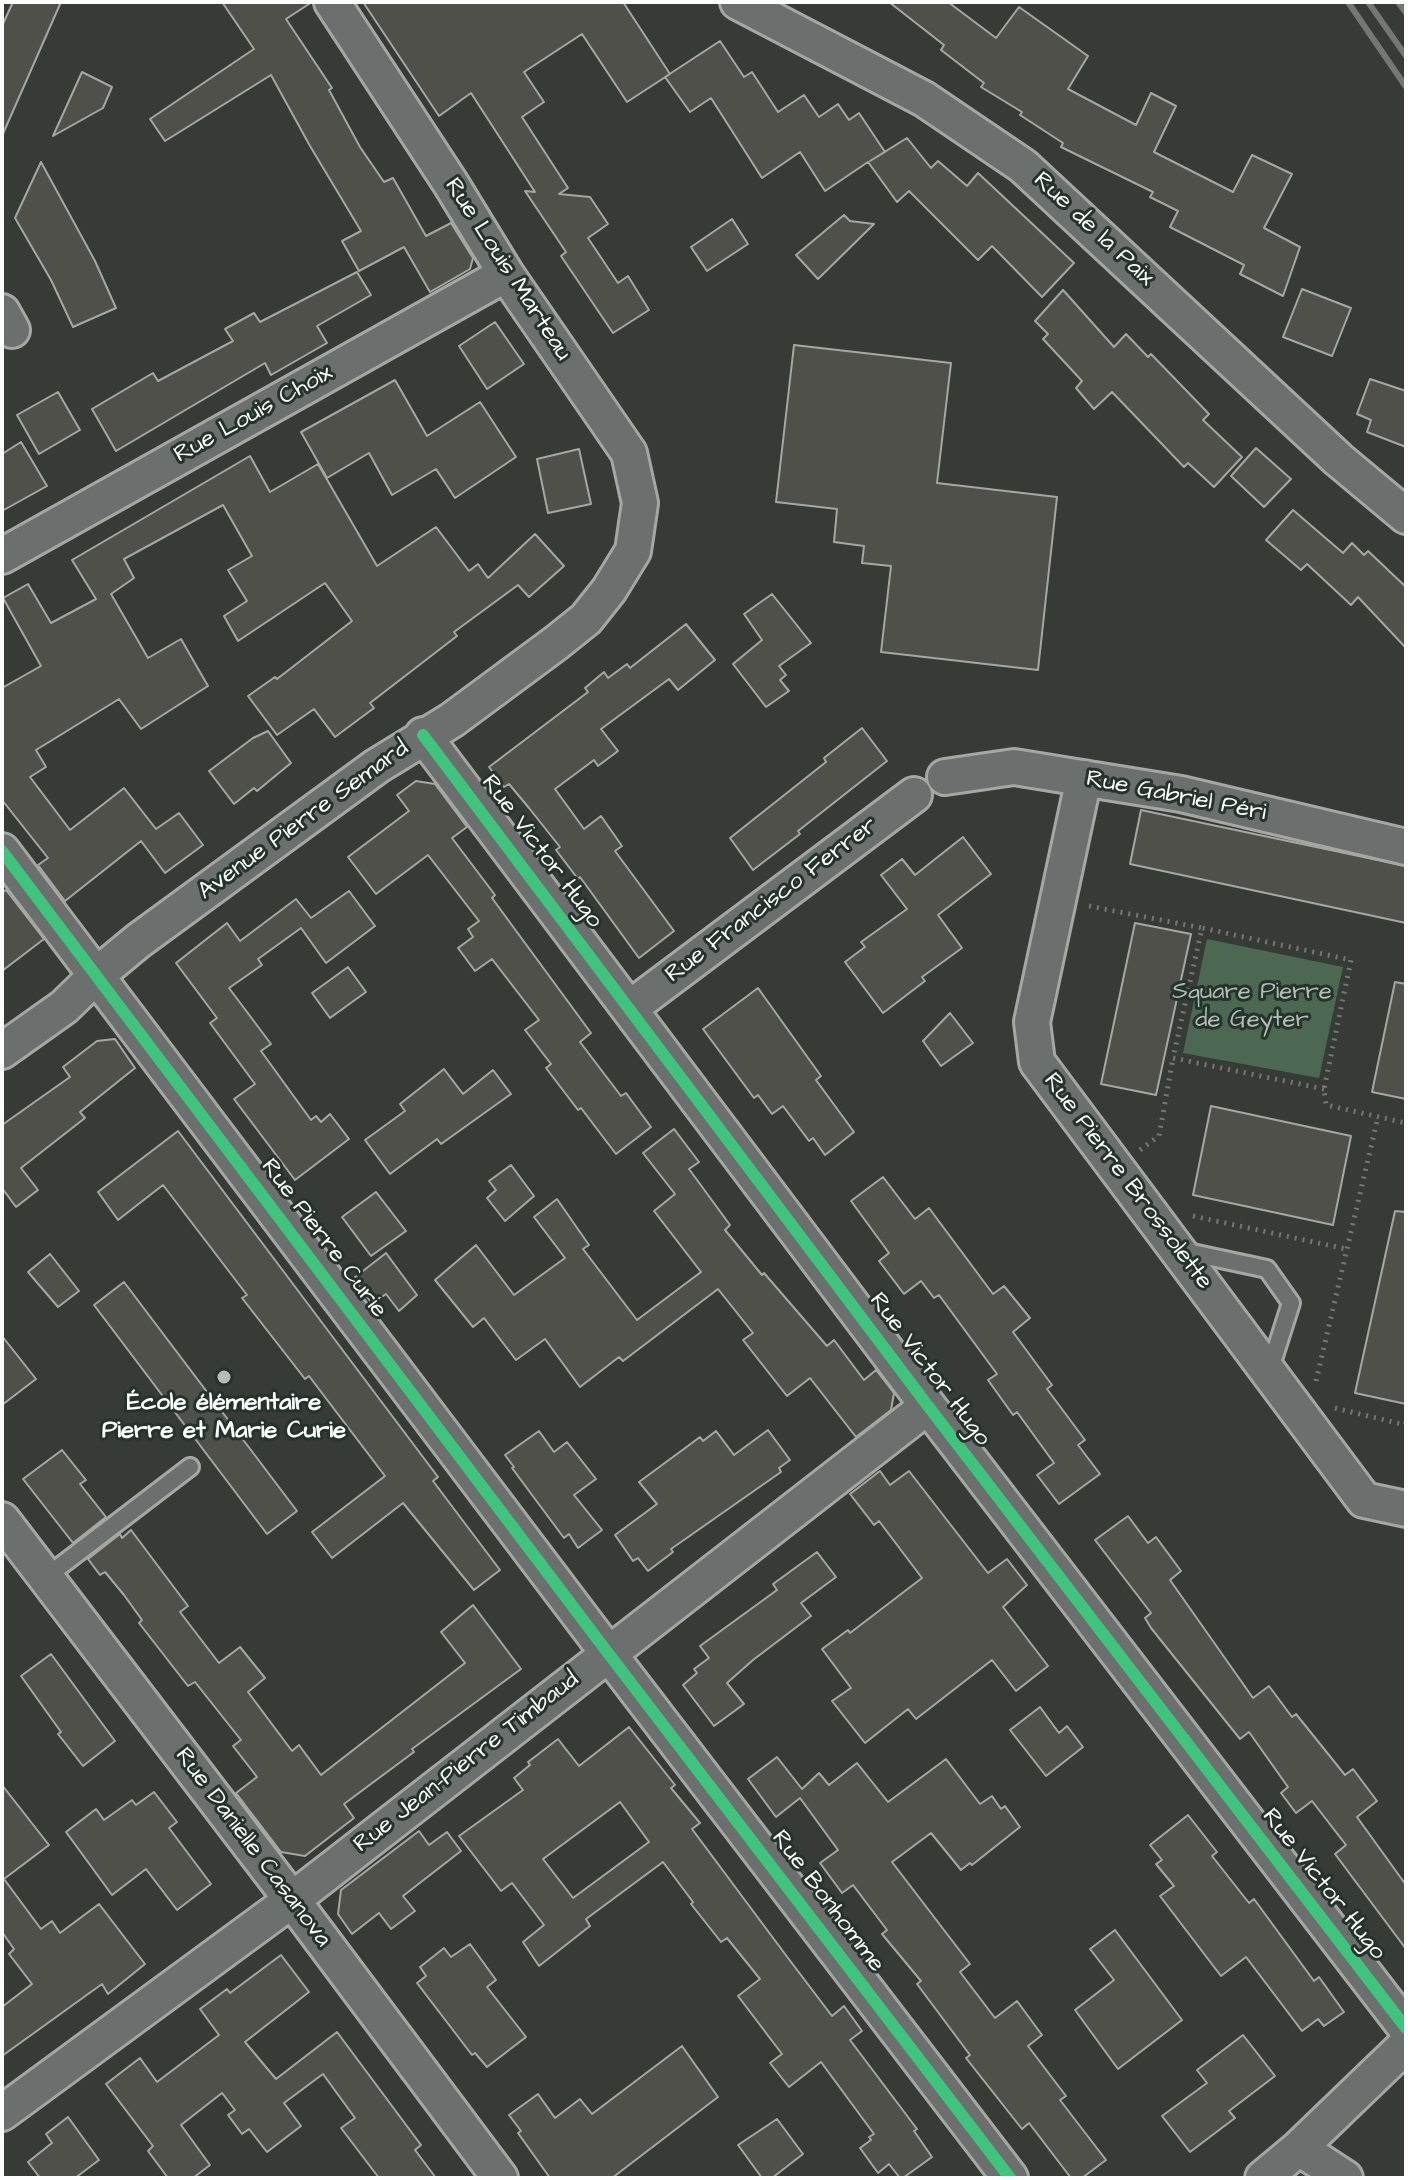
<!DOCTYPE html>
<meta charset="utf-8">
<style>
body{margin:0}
#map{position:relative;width:1408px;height:2180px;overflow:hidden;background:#363b36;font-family:"Architects Daughter",sans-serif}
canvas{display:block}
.frame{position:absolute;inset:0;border:4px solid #fff;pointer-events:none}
</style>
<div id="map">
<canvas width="1408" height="2180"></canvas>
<div class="frame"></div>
</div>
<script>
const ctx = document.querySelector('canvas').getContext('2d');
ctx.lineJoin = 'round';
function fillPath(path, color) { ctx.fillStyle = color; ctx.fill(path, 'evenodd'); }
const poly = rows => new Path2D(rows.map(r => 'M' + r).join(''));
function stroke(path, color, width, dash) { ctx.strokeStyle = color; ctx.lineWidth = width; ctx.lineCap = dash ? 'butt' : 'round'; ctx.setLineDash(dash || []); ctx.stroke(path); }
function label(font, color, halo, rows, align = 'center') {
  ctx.font = font + ' "Architects Daughter",sans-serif'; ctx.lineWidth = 6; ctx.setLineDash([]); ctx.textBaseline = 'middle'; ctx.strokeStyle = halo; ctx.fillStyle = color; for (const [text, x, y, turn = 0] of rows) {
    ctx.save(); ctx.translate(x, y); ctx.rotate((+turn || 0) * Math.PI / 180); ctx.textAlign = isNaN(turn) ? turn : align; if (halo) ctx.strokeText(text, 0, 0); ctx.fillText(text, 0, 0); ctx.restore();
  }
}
fillPath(poly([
 [1207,939,1343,967,1319,1078,1183,1053]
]), '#4c6853');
const building = poly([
 [13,2,61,2,2,136,2,26,13,2],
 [222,2,312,2,286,19,332,88,329,90,360,147,384,182,393,178,426,236,451,223,473,258,470,269,430,292,404,247,359,271,342,241,361,231,310,146,271,75,165,141,150,119,254,49,222,2],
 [363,2,623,2,670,74,627,102,582,34,524,72,544,102,522,117,568,188,559,194,590,197,608,224,588,238,618,283,628,276,649,310,613,333,561,256,566,252,525,191,535,192,471,93,439,116,363,2],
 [889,2,948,2,996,38,1019,7,1088,56,1068,89,1136,125,1151,93,1176,106,1154,152,1233,192,1252,155,1292,174,1264,228,1300,247,1283,296,1240,274,1244,265,1170,227,1178,211,1150,197,1153,192,1061,147,1063,143,1020,115,1022,112,981,87,984,83,941,50,944,45,889,2],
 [720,41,744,77,752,72,778,112,804,95,819,117,838,104,849,120,859,113,885,152,870,161,907,138,931,168,938,161,967,186,978,173,1074,263,1042,297,992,246,978,260,909,191,897,202,868,162,825,191,800,152,762,178,711,98,690,112,665,77,720,41],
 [82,72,112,87,103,108,53,136,82,72],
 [41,162,95,261,116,308,73,327,51,280,15,218,41,162],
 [844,215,850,221,874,224,818,279,796,255,844,215],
 [732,219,748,244,707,271,691,247,732,219],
 [357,272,371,295,317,326,327,343,271,375,265,363,116,451,92,409,153,373,158,381,233,341,225,329,254,313,260,322,357,272],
 [1302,289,1351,308,1332,356,1283,337,1302,289],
 [1063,290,1114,347,1126,334,1148,357,1151,354,1209,414,1203,420,1242,457,1214,487,1188,463,1184,467,1112,392,1094,409,1076,388,1082,381,1043,339,1048,334,1035,321,1063,290],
 [495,322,524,364,487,389,459,346,495,322],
 [794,345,951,363,937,483,1057,497,1038,670,881,652,891,566,862,563,864,546,834,542,837,509,776,502,794,345],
 [1370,379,1406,391,1406,447,1367,432,1371,420,1357,414,1370,379],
 [395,380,427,436,480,402,516,457,455,498,436,469,392,495,369,453,327,478,301,432,395,380],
 [58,392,80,430,39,454,17,415,58,392],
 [21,442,47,486,2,511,2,454,21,442],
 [1256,448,1291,479,1264,507,1231,476,1256,448],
 [579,449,591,504,548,513,537,459,579,449],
 [250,456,270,492,318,464,377,566,436,527,469,571,478,564,488,578,535,534,564,566,529,597,518,585,454,632,457,636,370,703,374,708,335,737,314,709,277,735,248,696,275,677,277,679,352,621,325,583,238,641,224,616,247,601,228,570,252,556,223,505,124,559,134,578,111,594,148,658,181,639,208,686,141,729,119,699,36,750,46,767,30,777,70,830,124,788,156,829,179,813,203,845,165,873,141,841,65,901,38,865,48,858,2,800,2,688,41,666,3,598,28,584,51,623,96,599,72,560,250,456],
 [1293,510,1343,553,1352,543,1364,555,1368,551,1406,587,1406,648,1358,597,1351,605,1307,564,1301,570,1266,540,1293,510],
 [772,594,811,643,779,666,786,675,780,680,789,691,766,707,733,664,762,640,744,614,772,594],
 [686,624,715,660,678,690,669,679,601,729,618,751,598,766,594,760,555,789,584,829,601,816,622,846,615,851,674,931,639,958,580,877,578,879,556,850,560,847,529,808,509,784,504,787,489,767,588,692,585,688,604,672,608,678,627,664,630,668,686,624],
 [862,728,887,761,798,831,800,834,753,870,730,838,826,762,824,758,862,728],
 [268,731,291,763,257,791,254,788,234,804,209,771,253,738,268,731],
 [416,781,435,784,467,827,452,838,495,895,492,898,591,1033,580,1042,621,1096,626,1093,651,1127,616,1154,581,1108,578,1110,546,1068,551,1064,525,1030,539,1020,492,959,475,971,458,948,473,937,468,929,479,921,428,855,376,894,348,857,409,811,397,795,416,781],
 [1141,810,1406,866,1406,923,1130,864,1141,810],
 [963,837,991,874,938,915,962,948,922,977,925,981,883,1013,845,962,865,947,861,942,907,909,881,875,902,859,915,875,963,837],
 [6,890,44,939,2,971,2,893,6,890],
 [349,891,375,926,326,963,301,928,258,959,262,965,229,988,271,1044,261,1051,311,1120,316,1116,321,1122,330,1114,349,1139,295,1180,234,1099,255,1084,210,1023,217,1018,176,963,227,923,240,941,296,899,311,918,349,891],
 [1135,923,1191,934,1156,1095,1101,1084,1135,923],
 [348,967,366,992,330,1018,312,993,348,967],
 [1395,982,1406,984,1406,1099,1372,1092,1395,982],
 [758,988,821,1076,816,1080,854,1132,825,1155,813,1138,809,1141,783,1106,772,1114,758,1095,754,1098,703,1029,758,988],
 [950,1013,973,1043,941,1066,923,1041,950,1013],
 [115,1039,135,1068,80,1112,85,1118,21,1168,38,1190,16,1207,2,1188,2,1125,70,1077,63,1067,97,1041,115,1039],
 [444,1069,463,1094,493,1070,511,1094,441,1144,437,1139,390,1174,365,1140,405,1111,400,1104,444,1069],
 [1211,1106,1351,1136,1333,1225,1193,1195,1211,1106],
 [674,1129,699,1162,689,1169,730,1225,725,1230,762,1275,764,1273,827,1346,834,1340,864,1380,876,1370,894,1393,891,1410,856,1437,810,1378,787,1396,743,1340,753,1333,718,1289,623,1361,619,1357,580,1387,545,1339,516,1360,484,1318,473,1327,435,1280,476,1245,514,1295,565,1258,534,1217,557,1199,589,1245,583,1249,637,1320,701,1272,654,1211,675,1194,643,1153,674,1129],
 [178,1131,438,1477,433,1481,500,1570,474,1590,403,1503,332,1558,312,1532,385,1476,309,1376,305,1379,242,1298,247,1295,163,1185,118,1220,98,1192,178,1131],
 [511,1165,534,1196,505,1221,487,1198,496,1190,489,1181,511,1165],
 [883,1177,915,1219,929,1208,993,1294,1004,1286,1030,1318,1013,1332,1052,1385,1047,1389,1085,1440,1078,1445,1100,1474,1059,1504,1037,1475,1054,1463,1017,1412,1013,1415,988,1380,997,1374,939,1295,934,1298,921,1281,904,1294,879,1261,889,1253,851,1201,883,1177],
 [376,1192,406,1231,371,1256,342,1217,376,1192],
 [1395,1211,1406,1212,1406,1404,1355,1393,1395,1211],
 [386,1253,417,1295,399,1311,386,1294,372,1304,354,1278,386,1253],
 [50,1254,79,1291,58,1307,28,1272,50,1254],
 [124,1282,297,1511,267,1534,94,1305,124,1282],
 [2,1336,36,1379,2,1405,2,1336],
 [768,1430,790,1460,779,1468,781,1472,671,1549,673,1552,648,1571,638,1558,633,1561,615,1535,657,1504,639,1482,700,1437,703,1441,716,1431,734,1455,768,1430],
 [539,1431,554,1452,567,1442,596,1479,574,1495,602,1530,578,1548,569,1534,564,1538,512,1468,514,1467,505,1455,539,1431],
 [62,1450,86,1480,80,1484,106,1517,73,1543,23,1479,62,1450],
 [880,1471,890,1485,909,1471,988,1573,1007,1559,1027,1585,1003,1607,1048,1666,1016,1691,992,1660,916,1719,908,1709,865,1743,832,1701,851,1688,822,1649,848,1630,850,1633,922,1578,879,1521,874,1525,850,1494,880,1471],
 [1128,1516,1148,1543,1156,1537,1181,1571,1170,1580,1253,1698,1269,1686,1292,1717,1296,1714,1345,1775,1353,1769,1377,1801,1357,1817,1406,1885,1406,1949,1335,1854,1346,1845,1312,1801,1296,1813,1281,1793,1288,1787,1249,1732,1240,1739,1151,1628,1145,1618,1151,1613,1095,1540,1128,1516],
 [131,1530,188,1606,180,1612,219,1663,240,1647,265,1678,248,1692,292,1751,299,1745,321,1775,465,1663,441,1632,473,1605,521,1669,412,1749,414,1752,344,1804,354,1818,305,1856,281,1852,236,1793,257,1777,233,1746,241,1740,195,1682,188,1686,139,1623,142,1620,124,1595,105,1572,100,1575,88,1559,120,1534,122,1538,131,1530],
 [817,1552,836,1577,801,1603,811,1616,753,1660,727,1683,744,1704,714,1726,683,1685,697,1673,694,1669,709,1658,700,1646,777,1590,773,1584,817,1552],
 [51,1654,115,1741,83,1766,58,1734,61,1732,21,1676,51,1654],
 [1040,1707,1059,1733,1067,1726,1083,1747,1046,1776,1010,1730,1040,1707],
 [629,1727,675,1785,671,1788,700,1823,692,1829,788,1958,832,2016,844,2006,862,2031,850,2040,917,2129,914,2131,932,2157,903,2178,900,2178,889,2164,878,2173,860,2148,871,2140,869,2137,874,2134,821,2062,789,2087,770,2063,782,2054,738,1996,760,1979,727,1938,721,1942,691,1904,693,1902,663,1862,586,1919,590,1926,539,1966,523,1942,544,1925,512,1883,501,1891,459,1836,523,1790,514,1778,530,1765,528,1762,558,1739,579,1766,629,1727],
 [620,1802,649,1842,573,1898,543,1859,620,1802],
 [777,1757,802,1789,819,1773,829,1785,857,1763,888,1802,946,1759,980,1804,992,1796,1001,1809,1005,1806,1020,1827,972,1865,970,1863,961,1870,931,1833,892,1862,970,1964,960,1972,995,2018,1017,2001,1042,2035,1028,2046,1066,2096,1060,2100,1106,2160,1082,2178,1071,2178,1029,2123,1022,2129,966,2058,970,2055,917,1984,921,1981,882,1934,887,1930,853,1885,842,1893,820,1863,838,1850,800,1798,776,1817,748,1779,777,1757],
 [2,1785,49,1845,4,1879,41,1929,52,1921,60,1933,99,1904,145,1964,108,1994,102,1984,2,2056,2,2007,32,1984,9,1954,14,1949,2,1932,2,1785],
 [154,1792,177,1822,169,1828,211,1884,177,1910,146,1869,112,1895,66,1832,96,1809,104,1820,132,1800,136,1805,154,1792],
 [1188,1815,1217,1852,1212,1856,1249,1903,1254,1899,1314,1981,1319,1977,1344,2012,1324,2026,1318,2019,1302,2031,1246,1957,1221,1976,1160,1896,1174,1886,1156,1864,1162,1860,1150,1845,1188,1815],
 [419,1831,429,1845,447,1832,461,1851,403,1896,415,1911,391,1929,379,1913,352,1934,338,1914,341,1890,419,1831],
 [1115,1930,1182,2020,1118,2069,1075,2010,1114,1980,1090,1949,1115,1930],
 [470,1944,496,1980,487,1987,526,2037,487,2067,475,2053,472,2055,417,1983,426,1976,420,1967,444,1948,451,1957,470,1944],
 [281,1955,309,1992,245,2042,276,2079,337,2032,421,2145,415,2150,436,2178,379,2178,341,2128,355,2118,323,2074,284,2103,301,2126,267,2152,249,2129,242,2134,228,2115,235,2110,222,2093,181,2125,210,2165,193,2178,168,2178,148,2151,153,2146,106,2084,140,2058,157,2082,219,2035,200,2009,227,1989,230,1993,281,1955],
 [1243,2035,1275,2076,1229,2111,1235,2118,1190,2152,1162,2116,1207,2083,1197,2070,1243,2035],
 [682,2046,718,2097,612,2178,550,2178,518,2133,521,2131,509,2115,538,2094,555,2118,580,2099,592,2114,682,2046],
 [68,2117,99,2160,75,2178,40,2178,28,2162,52,2143,46,2134,68,2117],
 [777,2119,803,2154,772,2178,762,2178,738,2145,777,2119]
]);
fillPath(building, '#50504b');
stroke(building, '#a5a7a5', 2);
const lane = poly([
 [1183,1251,1267,1269,1291,1303,1269,1372],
 [46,1577,190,1467]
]);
const street = poly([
 [738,2,924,99,1023,166,1339,460,1406,516],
 [2,312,12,330],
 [2,556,506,274],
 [423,735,928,1406,1406,2028],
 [945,777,1014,767,1181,794,1406,847],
 [1084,778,1032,1022,1037,1062,1364,1500,1406,1509],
 [2,851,608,1653,1010,2178],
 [630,1008,914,795],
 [2,1051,64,1007,97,975,138,941,377,766,452,720,556,643,586,619,609,590,633,551,640,503,629,453,506,274,451,184,332,2],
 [2,1520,292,1900,500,2178],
 [2,2113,292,1900,928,1406],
 [1299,2148,1345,2178],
 [1263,2178,1299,2148,1406,2045]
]);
stroke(lane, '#a5a7a5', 22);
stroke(street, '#a5a7a5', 40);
stroke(poly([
 [1089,906,1202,928],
 [1324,1089,1173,1058,1202,928,1351,960,1324,1089,1326,1105,1406,1123],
 [1140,1150,1159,1136,1173,1058],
 [1193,1216,1346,1249],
 [1316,1381,1378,1117],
 [1335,1408,1405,1425,1406,1423]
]), '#757776', 5, [2, 6]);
stroke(lane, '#6b6f6d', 16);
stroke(street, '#6b6f6d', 34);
stroke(poly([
 [1348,2,1406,87],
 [1368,2,1406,56],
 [1398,2,1406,13]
]), '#757776', 6);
stroke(poly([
 [423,735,928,1406,1406,2028],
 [2,851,608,1653,1010,2178]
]), '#40c37c', 12);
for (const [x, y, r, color] of [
 [224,1377,8,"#b9bab9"]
]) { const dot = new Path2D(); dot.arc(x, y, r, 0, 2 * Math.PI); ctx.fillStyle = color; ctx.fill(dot); stroke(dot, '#26332d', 3); }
label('24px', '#fff', '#26332d', [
 ["Rue de la Paix",1093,230,43],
 ["Rue Louis Marteau",507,270,57],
 ["Rue Louis Choix",254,415,-29],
 ["Rue Gabriel Péri",1176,797,11],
 ["Avenue Pierre Semard",304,821,-36],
 ["Rue Victor Hugo",541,852,53],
 ["Rue Francisco Ferrer",772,901,-37],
 ["Rue Pierre Brossolette",1127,1182,53],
 ["Rue Pierre Curie",323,1239,53],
 ["Rue Victor Hugo",929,1370,53],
 ["Rue Jean-Pierre Timbaud",467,1763,-38],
 ["Rue Danielle Casanova",252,1848,53],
 ["Rue Victor Hugo",1323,1885,52],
 ["Rue Bonhomme",827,1902,53]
]);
label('24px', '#b0beb4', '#26332d', [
 ["Square Pierre",1252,993],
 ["de Geyter",1252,1021]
]);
label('bold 24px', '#fff', '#26332d', [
 ["École élémentaire",224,1404],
 ["Pierre et Marie Curie",224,1432]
]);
</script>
